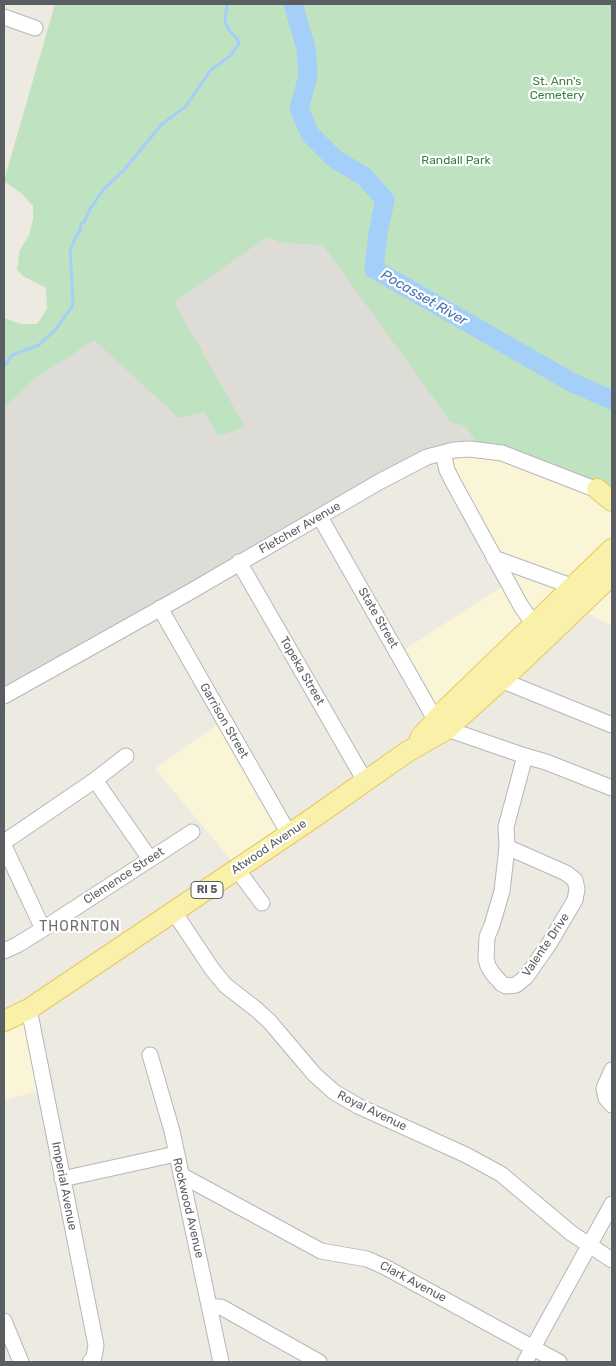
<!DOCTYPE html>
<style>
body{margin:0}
#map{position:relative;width:616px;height:1366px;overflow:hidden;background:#eceae1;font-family:Rubik,sans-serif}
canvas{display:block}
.frame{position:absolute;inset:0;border:5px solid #5a5d61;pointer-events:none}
</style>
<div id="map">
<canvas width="616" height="1366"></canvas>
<div class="frame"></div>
</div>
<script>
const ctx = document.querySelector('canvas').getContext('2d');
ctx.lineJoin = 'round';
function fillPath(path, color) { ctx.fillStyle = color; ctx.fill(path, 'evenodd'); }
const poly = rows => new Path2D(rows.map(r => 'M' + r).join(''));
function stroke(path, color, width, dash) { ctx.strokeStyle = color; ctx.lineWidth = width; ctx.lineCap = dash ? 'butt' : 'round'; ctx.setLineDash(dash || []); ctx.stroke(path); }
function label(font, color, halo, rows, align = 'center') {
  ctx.font = font + ' Rubik,sans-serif'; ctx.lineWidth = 4.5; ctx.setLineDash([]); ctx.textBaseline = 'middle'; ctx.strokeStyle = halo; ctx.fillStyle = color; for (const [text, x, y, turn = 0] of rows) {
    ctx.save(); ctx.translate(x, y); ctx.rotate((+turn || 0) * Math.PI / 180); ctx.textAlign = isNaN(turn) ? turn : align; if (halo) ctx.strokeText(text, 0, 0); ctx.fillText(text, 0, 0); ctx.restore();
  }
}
fillPath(poly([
 [468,448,612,494,612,626,573,606,437,718,401,652,504,585,442,454],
 [223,720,289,832,236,866,155,769],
 [24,1009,46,1089,4,1100,4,1021]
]), '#fbf5d7');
fillPath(poly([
 [229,218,282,243,320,244,335,251,421,361,479,447,446,451,4,696,4,408,35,378,66,359,98,337,168,298]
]), '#dddcd6');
fillPath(poly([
 [55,4,612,4,612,494,479,447,465,426,451,422,323,245,282,243,267,237,174,302,245,427,218,436,204,412,179,418,94,340,66,359,35,378,4,408,4,318,20,324,37,324,47,309,46,288,23,276,16,268,18,266,19,252,29,235,33,219,33,206,22,194,4,181]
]), '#bfe2c1');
stroke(poly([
 [4,366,12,355,39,345,55,330,72,307,73,300,70,251,76,236,80,231,81,224,84,222,90,209,103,190,125,169,161,125,186,106,208,74,212,69,230,56,239,44,238,40,229,30,225,22,227,4]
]), '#a4cff9', 3);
stroke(poly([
 [293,4,306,48,308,76,299,109,310,134,335,159,365,177,385,200,378,233,374,269,573,383,612,400]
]), '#a4cff9', 19);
const minor = poly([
 [4,17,35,28],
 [443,453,447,470,453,482,521,606,534,625],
 [320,517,436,721,447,729,525,756,546,762,612,788],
 [494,558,574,587],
 [239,562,365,781],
 [160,608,289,834],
 [501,680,612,725],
 [4,696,188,593,379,482,427,457,454,450,470,449,502,453,605,493],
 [95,780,150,859],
 [4,842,95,780,126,756],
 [4,846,43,929],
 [507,847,566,873,575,880,577,889,575,900,549,944,526,977,516,985,506,986,502,984,493,974,488,966,486,959,487,937,492,925,502,891,507,847,506,827,525,756],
 [236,868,262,903],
 [174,912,212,969,225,985,257,1010,270,1022,314,1074,334,1092,358,1106,466,1155,501,1174,571,1233,612,1260],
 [4,951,17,945,43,929,192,832],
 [29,1009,96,1345,94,1357,90,1362],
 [150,1055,172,1131,221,1362],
 [612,1070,604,1088,606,1098,612,1105],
 [181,1175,321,1251,367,1259,385,1267,559,1362],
 [62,1179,176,1154],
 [210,1307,221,1307,319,1362],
 [4,1321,21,1362],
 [525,1362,612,1204]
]);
const major = poly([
 [597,489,612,501],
 [420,738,444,711,612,549],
 [4,1021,29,1009,310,820,407,752,447,729,521,662,612,575]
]);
stroke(minor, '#b4b7bb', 17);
stroke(major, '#e7c95f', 22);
stroke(minor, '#fff', 15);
stroke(major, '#f9f1a9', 20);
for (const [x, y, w] of [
 [207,890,32]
]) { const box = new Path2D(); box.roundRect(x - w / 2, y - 8.5, w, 17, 4); ctx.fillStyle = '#fff'; ctx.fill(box); stroke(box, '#5a5d61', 1); }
label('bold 11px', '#5a5d61', null, [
 ["RI 5",207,890]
]);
label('12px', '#3a8041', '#fff', [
 ["St. Ann's",557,82],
 ["Cemetery",557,96],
 ["Randall Park",456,161]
]);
label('12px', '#5a5d61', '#fff', [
 ["Fletcher Avenue",300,528,-30],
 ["State Street",378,618,60],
 ["Topeka Street",302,671,60],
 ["Garrison Street",224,721,60],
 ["Atwood Avenue",269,847,-34],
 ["Clemence Street",124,876,-33],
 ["Valente Drive",546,945,-56],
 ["Royal Avenue",372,1111,26],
 ["Imperial Avenue",64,1186,79],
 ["Rockwood Avenue",188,1208,77],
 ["Clark Avenue",413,1282,28]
]);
label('italic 14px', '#4675b2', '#fff', [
 ["Pocasset River",424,298,30]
]);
ctx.letterSpacing = '1px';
label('14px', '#6b6f73', '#fff', [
 ["THORNTON",80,927]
]);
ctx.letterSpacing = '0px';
</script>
